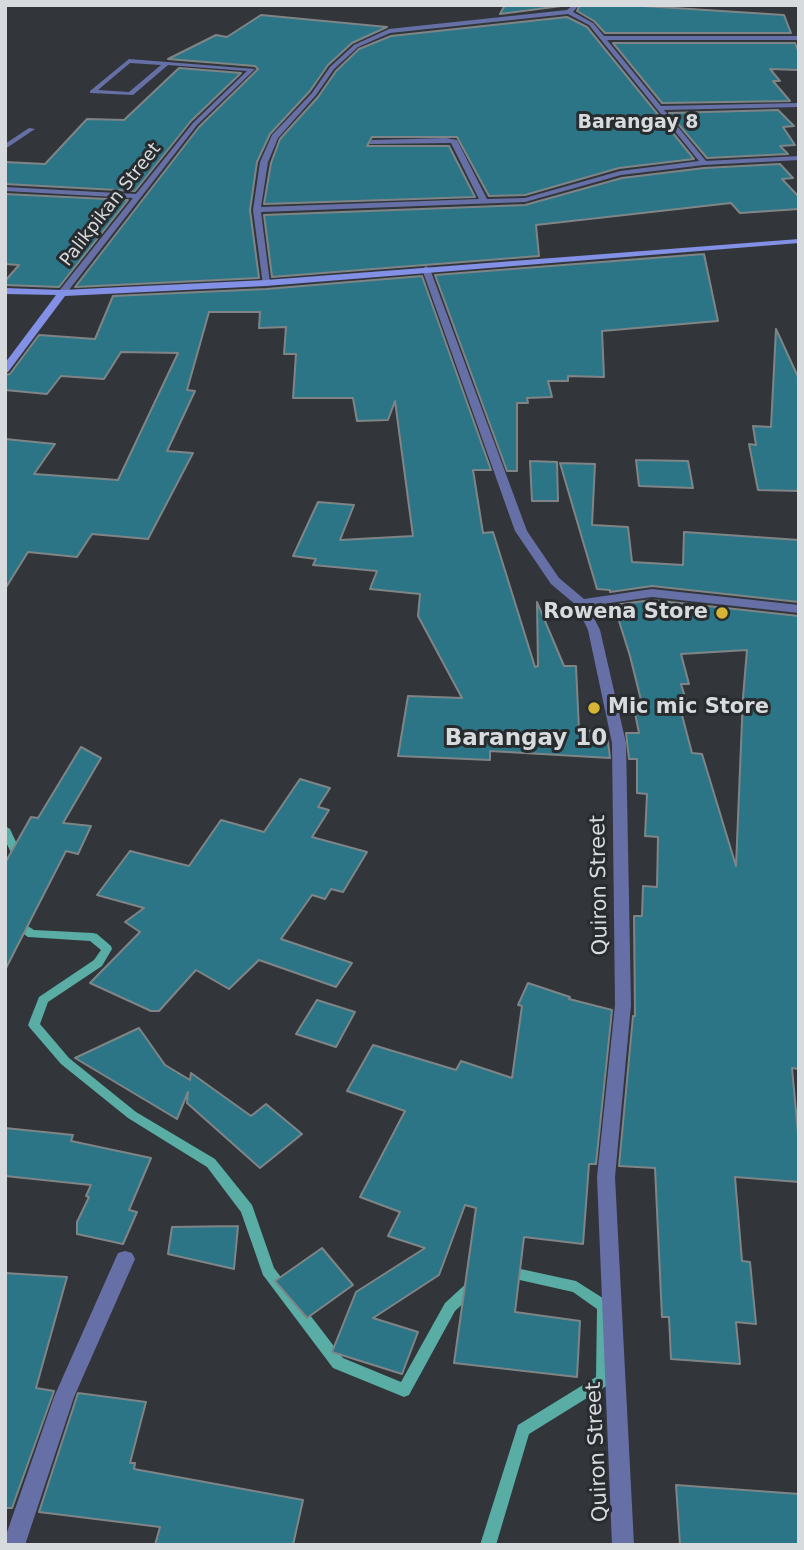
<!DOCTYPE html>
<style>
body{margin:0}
#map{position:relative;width:804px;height:1550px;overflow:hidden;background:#32363a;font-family:"DejaVu Sans",sans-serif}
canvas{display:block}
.frame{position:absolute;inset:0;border:7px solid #d8dbdd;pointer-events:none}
</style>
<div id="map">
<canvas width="804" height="1550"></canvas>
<div class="frame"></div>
</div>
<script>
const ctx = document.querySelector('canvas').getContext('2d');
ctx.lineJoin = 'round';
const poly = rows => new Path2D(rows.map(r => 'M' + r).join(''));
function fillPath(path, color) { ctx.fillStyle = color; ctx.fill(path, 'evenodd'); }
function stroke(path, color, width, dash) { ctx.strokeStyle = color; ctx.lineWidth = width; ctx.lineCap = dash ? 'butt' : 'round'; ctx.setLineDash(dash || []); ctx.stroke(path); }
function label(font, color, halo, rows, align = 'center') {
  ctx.font = font + ' "DejaVu Sans",sans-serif'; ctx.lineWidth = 6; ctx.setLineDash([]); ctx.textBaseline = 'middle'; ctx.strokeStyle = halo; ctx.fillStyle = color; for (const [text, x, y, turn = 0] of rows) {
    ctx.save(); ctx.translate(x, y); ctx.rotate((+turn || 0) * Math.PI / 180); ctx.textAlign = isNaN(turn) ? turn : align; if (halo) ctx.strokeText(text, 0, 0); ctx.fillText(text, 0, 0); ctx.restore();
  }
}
fillPath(poly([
 [5,826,10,829,23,857,22,859,18,860,13,857,5,840,5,826],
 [15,918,34,930,93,933,97,934,111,946,112,949,102,966,48,1002,40,1024,69,1058,136,1112,215,1159,252,1205,274,1268,343,1358,401,1382,445,1303,469,1281,474,1279,479,1281,481,1285,479,1289,455,1311,409,1395,404,1397,333,1368,263,1275,241,1212,207,1167,128,1118,61,1064,30,1028,28,1025,39,997,94,960,101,950,90,941,28,937,11,925,10,922,11,919,15,918],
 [507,1266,576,1281,609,1302,611,1306,610,1380,608,1385,529,1434,496,1545,480,1545,518,1425,596,1377,597,1309,573,1292,502,1276,500,1272,502,1268,507,1266]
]), '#59ada5');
const building = poly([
 [505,5,569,5,500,14,505,5],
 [580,5,628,5,784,15,791,33,605,33,594,21,577,11,580,5],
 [261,15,387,27,352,43,328,65,310,91,270,134,257,162,250,210,259,278,75,287,199,127,258,69,255,66,168,59,216,35,227,37,261,15],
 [567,17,587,27,694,159,619,168,525,195,489,196,457,137,372,137,367,146,449,146,475,197,264,204,271,163,280,139,318,97,336,71,359,49,391,36,567,17],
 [613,43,795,43,799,53,799,70,770,69,780,81,773,81,790,101,662,103,613,43],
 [179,68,241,73,191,121,135,191,5,184,5,162,45,164,87,119,124,120,179,68],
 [778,110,794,126,783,127,795,145,780,146,788,154,707,158,669,113,778,110],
 [780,164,793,178,782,179,799,197,799,209,740,213,731,203,536,225,539,256,272,277,264,215,525,205,622,178,704,168,780,164],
 [5,194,128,200,59,287,5,285,5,281,19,265,5,264,5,194],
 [704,254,718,321,602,331,604,377,568,376,568,381,548,381,552,397,527,398,528,403,517,403,517,471,507,471,435,275,704,254],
 [422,276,491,470,473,470,483,533,493,532,535,667,538,666,537,602,564,666,576,666,579,730,607,732,610,758,490,751,490,760,398,756,408,696,462,698,418,616,420,594,370,589,377,571,313,565,316,559,293,556,318,502,354,505,340,540,413,536,395,401,388,420,357,421,353,398,293,398,296,354,284,354,286,327,259,328,260,312,209,312,187,390,195,391,167,451,193,453,148,539,92,534,77,557,28,552,5,589,5,439,55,444,34,474,118,480,178,353,121,352,104,379,61,376,47,394,5,390,5,375,10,374,39,335,95,339,113,296,266,289,422,276],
 [776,329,799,379,799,491,758,490,749,444,756,445,753,426,771,427,776,329],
 [636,460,688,461,693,488,639,486,636,460],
 [530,461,557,462,558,501,532,501,530,461],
 [560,463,595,464,592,525,628,527,632,562,683,565,684,532,799,540,799,602,652,586,610,592,610,590,597,589,560,463],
 [652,600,799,616,799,1069,792,1068,799,1144,799,1182,735,1177,742,1261,750,1262,756,1324,736,1322,740,1364,671,1359,669,1317,662,1317,655,1168,619,1166,633,1016,635,1016,634,916,642,916,643,886,657,887,658,837,645,836,647,794,637,793,637,759,629,759,626,733,639,733,634,708,643,708,630,656,614,605,652,600],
 [747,650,743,697,736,866,702,754,692,753,679,704,687,704,681,684,689,684,681,654,747,650],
 [81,747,101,758,63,823,91,826,78,854,66,851,5,970,5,863,31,817,38,818,81,747],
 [300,779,330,788,318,807,329,810,312,837,367,852,343,892,331,889,325,899,312,895,281,939,352,963,336,987,259,960,229,989,196,970,159,1011,151,1011,90,983,140,932,125,922,144,908,97,895,130,851,189,866,221,820,264,832,300,779],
 [528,983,570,997,569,999,612,1010,596,1164,589,1164,583,1244,524,1237,515,1312,580,1321,577,1377,454,1363,476,1208,465,1205,439,1275,373,1318,418,1332,402,1374,332,1352,356,1292,425,1248,388,1236,400,1212,360,1197,405,1111,347,1091,373,1045,456,1070,461,1061,512,1078,522,1006,518,1005,528,983],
 [317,1000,355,1012,336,1047,296,1034,317,1000],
 [139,1028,165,1065,190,1080,191,1073,251,1116,266,1104,302,1134,260,1168,187,1103,188,1092,177,1119,75,1058,139,1028],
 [5,1128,73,1135,71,1141,151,1158,129,1210,137,1212,123,1244,77,1234,77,1222,89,1197,86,1196,91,1185,5,1176,5,1128],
 [238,1226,234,1269,168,1254,172,1227,238,1226],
 [322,1248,353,1285,307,1318,275,1281,322,1248],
 [5,1273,67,1277,36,1388,54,1391,12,1508,5,1508,5,1273],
 [78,1393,146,1402,130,1463,135,1463,134,1469,303,1500,293,1545,155,1545,160,1527,39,1512,78,1393],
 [676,1485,799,1494,799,1545,680,1545,676,1485]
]);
fillPath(building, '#2b7586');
stroke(building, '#7f8587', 2);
fillPath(poly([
 [573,5,578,6,573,12,593,23,604,36,799,36,799,40,607,40,661,106,799,103,799,107,664,110,706,161,799,156,799,160,704,165,621,175,525,202,261,212,270,283,263,285,253,210,260,162,272,135,312,93,330,67,354,45,389,29,567,10,573,5],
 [568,14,589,25,699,161,620,171,525,198,487,199,457,140,446,138,372,140,369,144,451,143,479,199,261,207,268,162,278,138,316,95,334,69,358,47,390,33,568,14],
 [129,59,255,69,197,125,65,295,59,295,59,291,133,198,5,191,5,187,136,194,193,123,247,71,168,65,133,95,90,93,90,91,129,59],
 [130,63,161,65,129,92,98,90,130,63],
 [29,128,35,129,5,149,5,144,29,128],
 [426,266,430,269,527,531,559,578,584,599,652,589,799,605,799,613,652,597,588,606,600,630,626,743,631,1005,615,1177,634,1545,612,1545,597,1177,615,1005,612,743,588,630,576,605,551,584,515,531,422,269,426,266],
 [125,1251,132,1253,135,1259,74,1397,25,1545,5,1545,5,1538,54,1397,118,1253,125,1251]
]), '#6770a6');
fillPath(poly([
 [799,239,799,243,266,286,65,296,8,372,5,373,5,363,56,295,5,294,5,288,62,290,266,280,799,239]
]), '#8290e5');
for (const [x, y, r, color] of [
 [722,613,7,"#d6b534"],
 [594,708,7,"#d6b534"]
]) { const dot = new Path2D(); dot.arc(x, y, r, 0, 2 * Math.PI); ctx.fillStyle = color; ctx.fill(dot); stroke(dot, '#282c2f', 2.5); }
label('18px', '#d8dbdd', '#282c2f', [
 ["Palikpikan Street",111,205,-52]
]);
label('bold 19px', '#d8dbdd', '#282c2f', [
 ["Barangay 8",638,123]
]);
label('bold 21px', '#d8dbdd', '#282c2f', [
 ["Rowena Store",708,613],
 ["Mic mic Store",608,708,"left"]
], 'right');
label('21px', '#d8dbdd', '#282c2f', [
 ["Quiron Street",600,885,-91],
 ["Quiron Street",598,1452,-93]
]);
label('bold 23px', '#d8dbdd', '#282c2f', [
 ["Barangay 10",526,739]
]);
</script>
